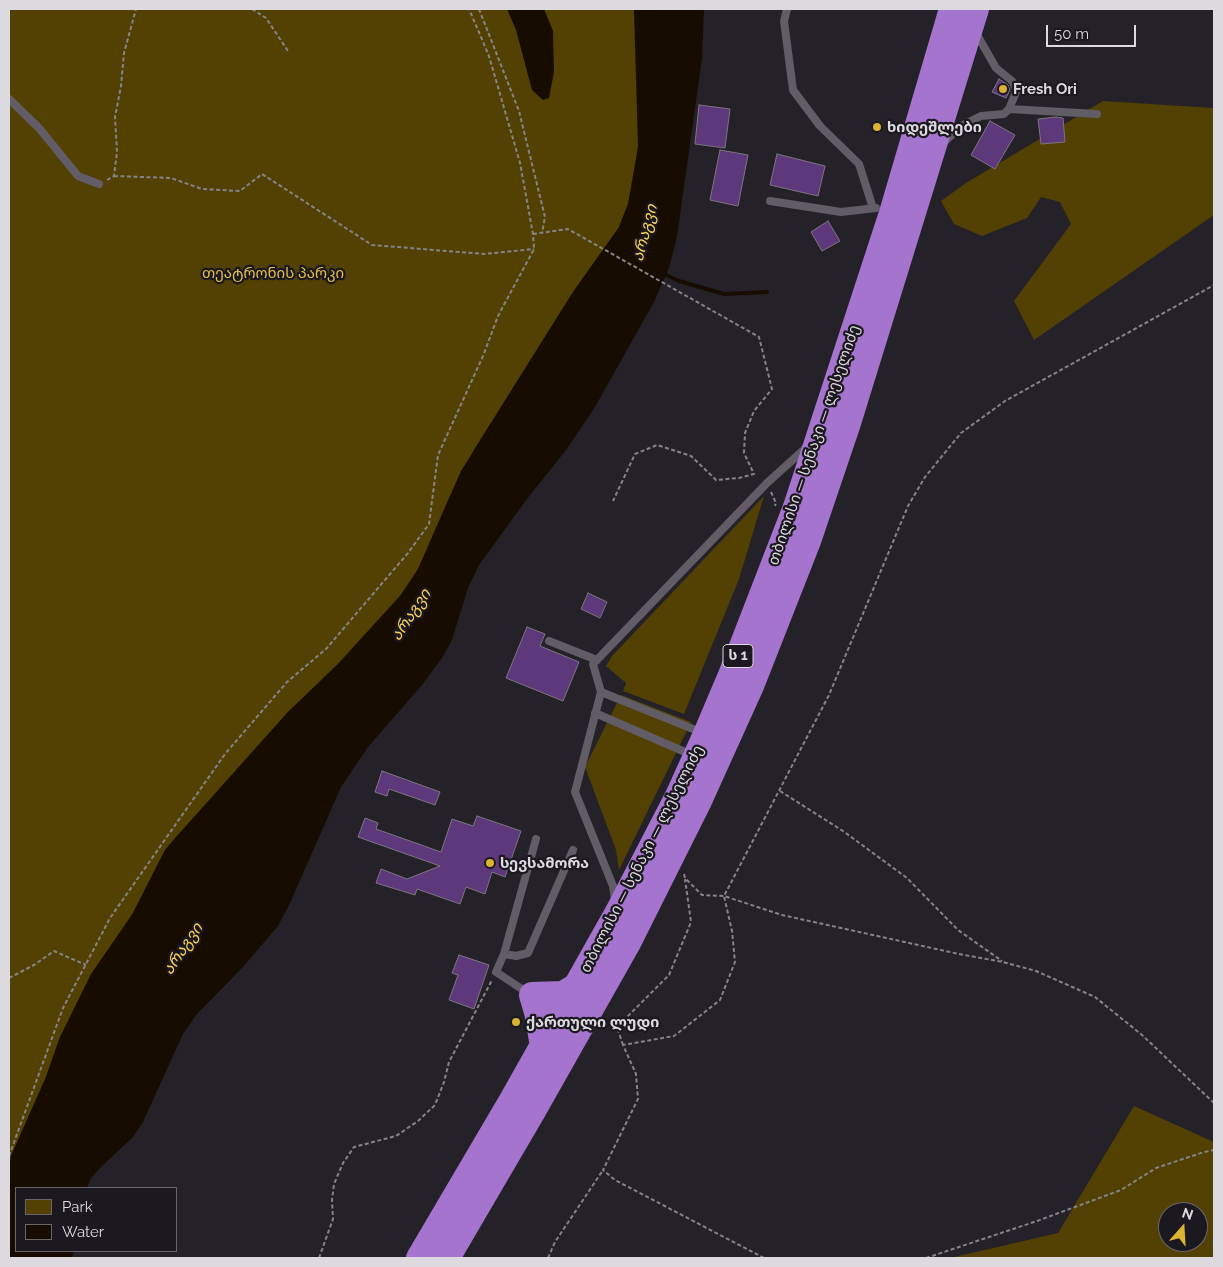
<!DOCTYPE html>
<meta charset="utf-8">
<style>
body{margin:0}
#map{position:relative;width:1223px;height:1267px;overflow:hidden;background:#252129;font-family:Raleway,sans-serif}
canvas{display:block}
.frame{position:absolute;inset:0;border:10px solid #dcd9df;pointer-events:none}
.legend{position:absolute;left:15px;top:1187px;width:162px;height:65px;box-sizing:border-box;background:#1c1820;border:1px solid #69656c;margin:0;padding:6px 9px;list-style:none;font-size:15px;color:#dcd9df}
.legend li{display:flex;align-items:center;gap:10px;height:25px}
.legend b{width:25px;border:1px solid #69656c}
.north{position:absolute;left:1158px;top:1202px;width:50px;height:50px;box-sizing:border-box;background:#1c1820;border:1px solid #69656c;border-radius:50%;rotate:19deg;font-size:14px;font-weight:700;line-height:20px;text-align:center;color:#dcd9df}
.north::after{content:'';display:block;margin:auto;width:18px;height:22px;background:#dab333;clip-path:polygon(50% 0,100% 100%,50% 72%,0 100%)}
.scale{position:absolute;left:1046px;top:25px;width:90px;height:22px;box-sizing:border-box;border:2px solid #dcd9df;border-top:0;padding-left:6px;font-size:15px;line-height:18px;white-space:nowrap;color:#dcd9df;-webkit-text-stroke:4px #1c1820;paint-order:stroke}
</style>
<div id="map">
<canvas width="1223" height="1267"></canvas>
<div class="frame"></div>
<ul class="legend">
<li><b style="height:14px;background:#524102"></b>Park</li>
<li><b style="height:14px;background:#160d00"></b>Water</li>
</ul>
<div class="north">N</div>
<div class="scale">50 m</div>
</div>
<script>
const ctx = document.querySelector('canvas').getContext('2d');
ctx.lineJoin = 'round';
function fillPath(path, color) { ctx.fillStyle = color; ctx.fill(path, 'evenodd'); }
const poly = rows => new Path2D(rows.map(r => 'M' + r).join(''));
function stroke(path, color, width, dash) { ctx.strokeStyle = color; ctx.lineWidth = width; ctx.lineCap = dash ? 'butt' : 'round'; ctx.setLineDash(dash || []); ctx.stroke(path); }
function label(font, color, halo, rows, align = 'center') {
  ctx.font = font + ' Raleway,"Noto Sans Georgian",sans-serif'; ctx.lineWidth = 4.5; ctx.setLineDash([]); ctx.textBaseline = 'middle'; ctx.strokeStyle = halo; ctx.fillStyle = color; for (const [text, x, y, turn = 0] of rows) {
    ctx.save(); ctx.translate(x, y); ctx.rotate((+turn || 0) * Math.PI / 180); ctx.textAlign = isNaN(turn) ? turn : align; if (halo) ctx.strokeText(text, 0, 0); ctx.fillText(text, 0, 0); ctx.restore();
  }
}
fillPath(poly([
 [9,9,634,9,639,122,638,147,632,189,628,204,619,228,573,292,475,448,450,496,418,569,411,581,400,596,338,664,288,712,165,850,133,913,60,1037,46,1077,11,1156,9,1168],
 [1103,101,1214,108,1214,215,1034,340,1014,301,1071,224,1060,202,1041,197,1027,218,982,236,954,224,941,201,966,183],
 [764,496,739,579,684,714,623,691,626,683,606,666,612,656],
 [621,695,691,722,619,870,616,850,585,767],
 [1134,1106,1214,1142,1214,1258,950,1258,1058,1233],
 [1168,1212,1198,1212,1198,1242,1168,1242]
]), '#524102');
fillPath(poly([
 [507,9,544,9,553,31,554,72,549,98,543,100,532,90,516,30],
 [634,9,704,9,702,58,677,237,669,268,654,302,595,407,566,450,527,499,479,565,468,588,452,640,442,658,422,685,368,747,341,787,290,903,278,926,242,968,197,1014,183,1034,142,1124,132,1138,102,1166,91,1178,87,1188,16,1188,16,1251,74,1251,72,1258,9,1258,9,1168,11,1156,46,1077,60,1037,91,974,133,913,165,850,176,837,288,712,338,664,400,596,418,569,461,471,573,292,619,227,628,204,638,147]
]), '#160d00');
stroke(poly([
 [662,273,679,281,724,294,767,292]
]), '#160d00', 4);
const building = poly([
 [999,79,1008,85,1010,90,1006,98,992,92,999,79],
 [699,105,730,109,725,148,695,144,699,105],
 [1056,117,1063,118,1065,142,1041,144,1038,119,1056,117],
 [990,121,1015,135,995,169,971,155,990,121],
 [720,150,748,155,738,206,710,200,720,150],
 [777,154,825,166,818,196,770,185,777,154],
 [828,221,840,241,822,251,811,232,828,221],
 [588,593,607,602,600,618,581,609,588,593],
 [527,627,545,634,540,646,579,662,563,701,506,678,527,627],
 [382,771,440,792,435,805,389,789,387,796,375,792,382,771],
 [477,816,521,831,505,877,492,872,485,894,466,887,460,904,417,889,415,895,376,883,381,869,407,879,440,866,358,837,365,818,378,823,376,829,441,852,452,819,473,826,477,816],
 [459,955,489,965,474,1009,449,1000,458,975,452,973,459,955]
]);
fillPath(building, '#5d387b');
stroke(building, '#7c7681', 1);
stroke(poly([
 [252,9,266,18,288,51],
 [479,9,519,111,545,217,542,233],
 [114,176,171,178,202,189,240,191,262,174,372,245,484,254,534,249],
 [107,180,114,176,117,152,115,117,121,86,124,53,136,9],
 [533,234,568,229,759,337,772,389,754,411,745,433,744,453,754,474,739,478,716,480,691,456,657,445,635,454,613,501],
 [771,492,776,503,775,506],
 [780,791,843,831,907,878,958,930,1002,961],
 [684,874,685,878,702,895,724,896,782,915,959,954,1003,962,1036,971,1095,997,1142,1035,1214,1103],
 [9,978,34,965,54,951,86,965],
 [623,1045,618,1030,626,1018,669,975,691,922,685,879],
 [9,1156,63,1008,110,918,225,754,287,682,326,649,408,553,429,524,438,455,483,356,498,316,534,249,533,234,520,163,489,56,469,9],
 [319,1258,333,1219,332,1200,334,1184,343,1163,354,1147,396,1136,418,1121,435,1105,444,1082,449,1062,492,980],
 [548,1258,555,1242,603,1170],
 [764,1258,615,1180,603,1170,638,1099,636,1074,623,1045,674,1036,720,1000,735,962,732,931,724,896,829,695,908,506,925,477,961,433,1005,401,1214,285],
 [926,1258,1037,1221,1121,1190,1156,1168,1204,1152,1214,1150]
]), '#87838a', 2, [4, 2.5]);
stroke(poly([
 [787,9,784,21,793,90,820,126,859,164,873,208],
 [9,99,39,128,78,176,99,184],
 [1009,109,1097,114],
 [944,142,963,125,981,116,1004,114,1009,109,1017,90,1012,81,996,68,976,33],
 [770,201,841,212,876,208],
 [549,641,597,660],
 [601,692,703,733],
 [595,713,692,755],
 [615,900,613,886,575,792,601,692,593,664,767,483,808,446],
 [504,954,516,956,528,953,573,850],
 [528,993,496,972,504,954,536,839]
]), '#615c66', 8);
stroke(poly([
 [543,1046,537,1012,532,995,563,994,576,986],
 [419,1258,512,1100,618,912,678,796,706,734,731,675,796,507,892,213,952,9],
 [447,1258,533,1111,629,941,699,801,751,686,808,541,848,423,976,9]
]), '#a474ce', 26);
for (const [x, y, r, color] of [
 [1003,89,5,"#dab333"],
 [877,127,5,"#dab333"],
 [490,863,5,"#dab333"],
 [516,1022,5,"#dab333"]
]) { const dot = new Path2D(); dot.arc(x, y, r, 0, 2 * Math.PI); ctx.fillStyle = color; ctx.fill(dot); stroke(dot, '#1c1820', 2); }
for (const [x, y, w] of [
 [738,656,30]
]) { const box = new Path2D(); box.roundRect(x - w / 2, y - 11.5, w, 23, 4); ctx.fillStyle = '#1c1820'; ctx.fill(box); stroke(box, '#dcd9df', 1); }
label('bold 14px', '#dcd9df', null, [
 ["ს 1",738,656]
]);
label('bold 15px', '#dcd9df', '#1c1820', [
 ["Fresh Ori",1013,89],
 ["ხიდეშლები",887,127],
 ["სევსამორა",500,863],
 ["ქართული ლუდი",526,1022]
], 'left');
label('15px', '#e6bf45', '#1c1820', [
 ["თეატრონის პარკი",273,273]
]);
label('15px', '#dcd9df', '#1c1820', [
 ["თბილისი — სენაკი — ლესელიძე",814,445,-71],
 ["თბილისი — სენაკი — ლესელიძე",642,859,-63]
]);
label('italic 16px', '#f8d058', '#1c1820', [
 ["არაგვი",645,233,-75],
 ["არაგვი",411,615,-56],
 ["არაგვი",183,949,-56]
]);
</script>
